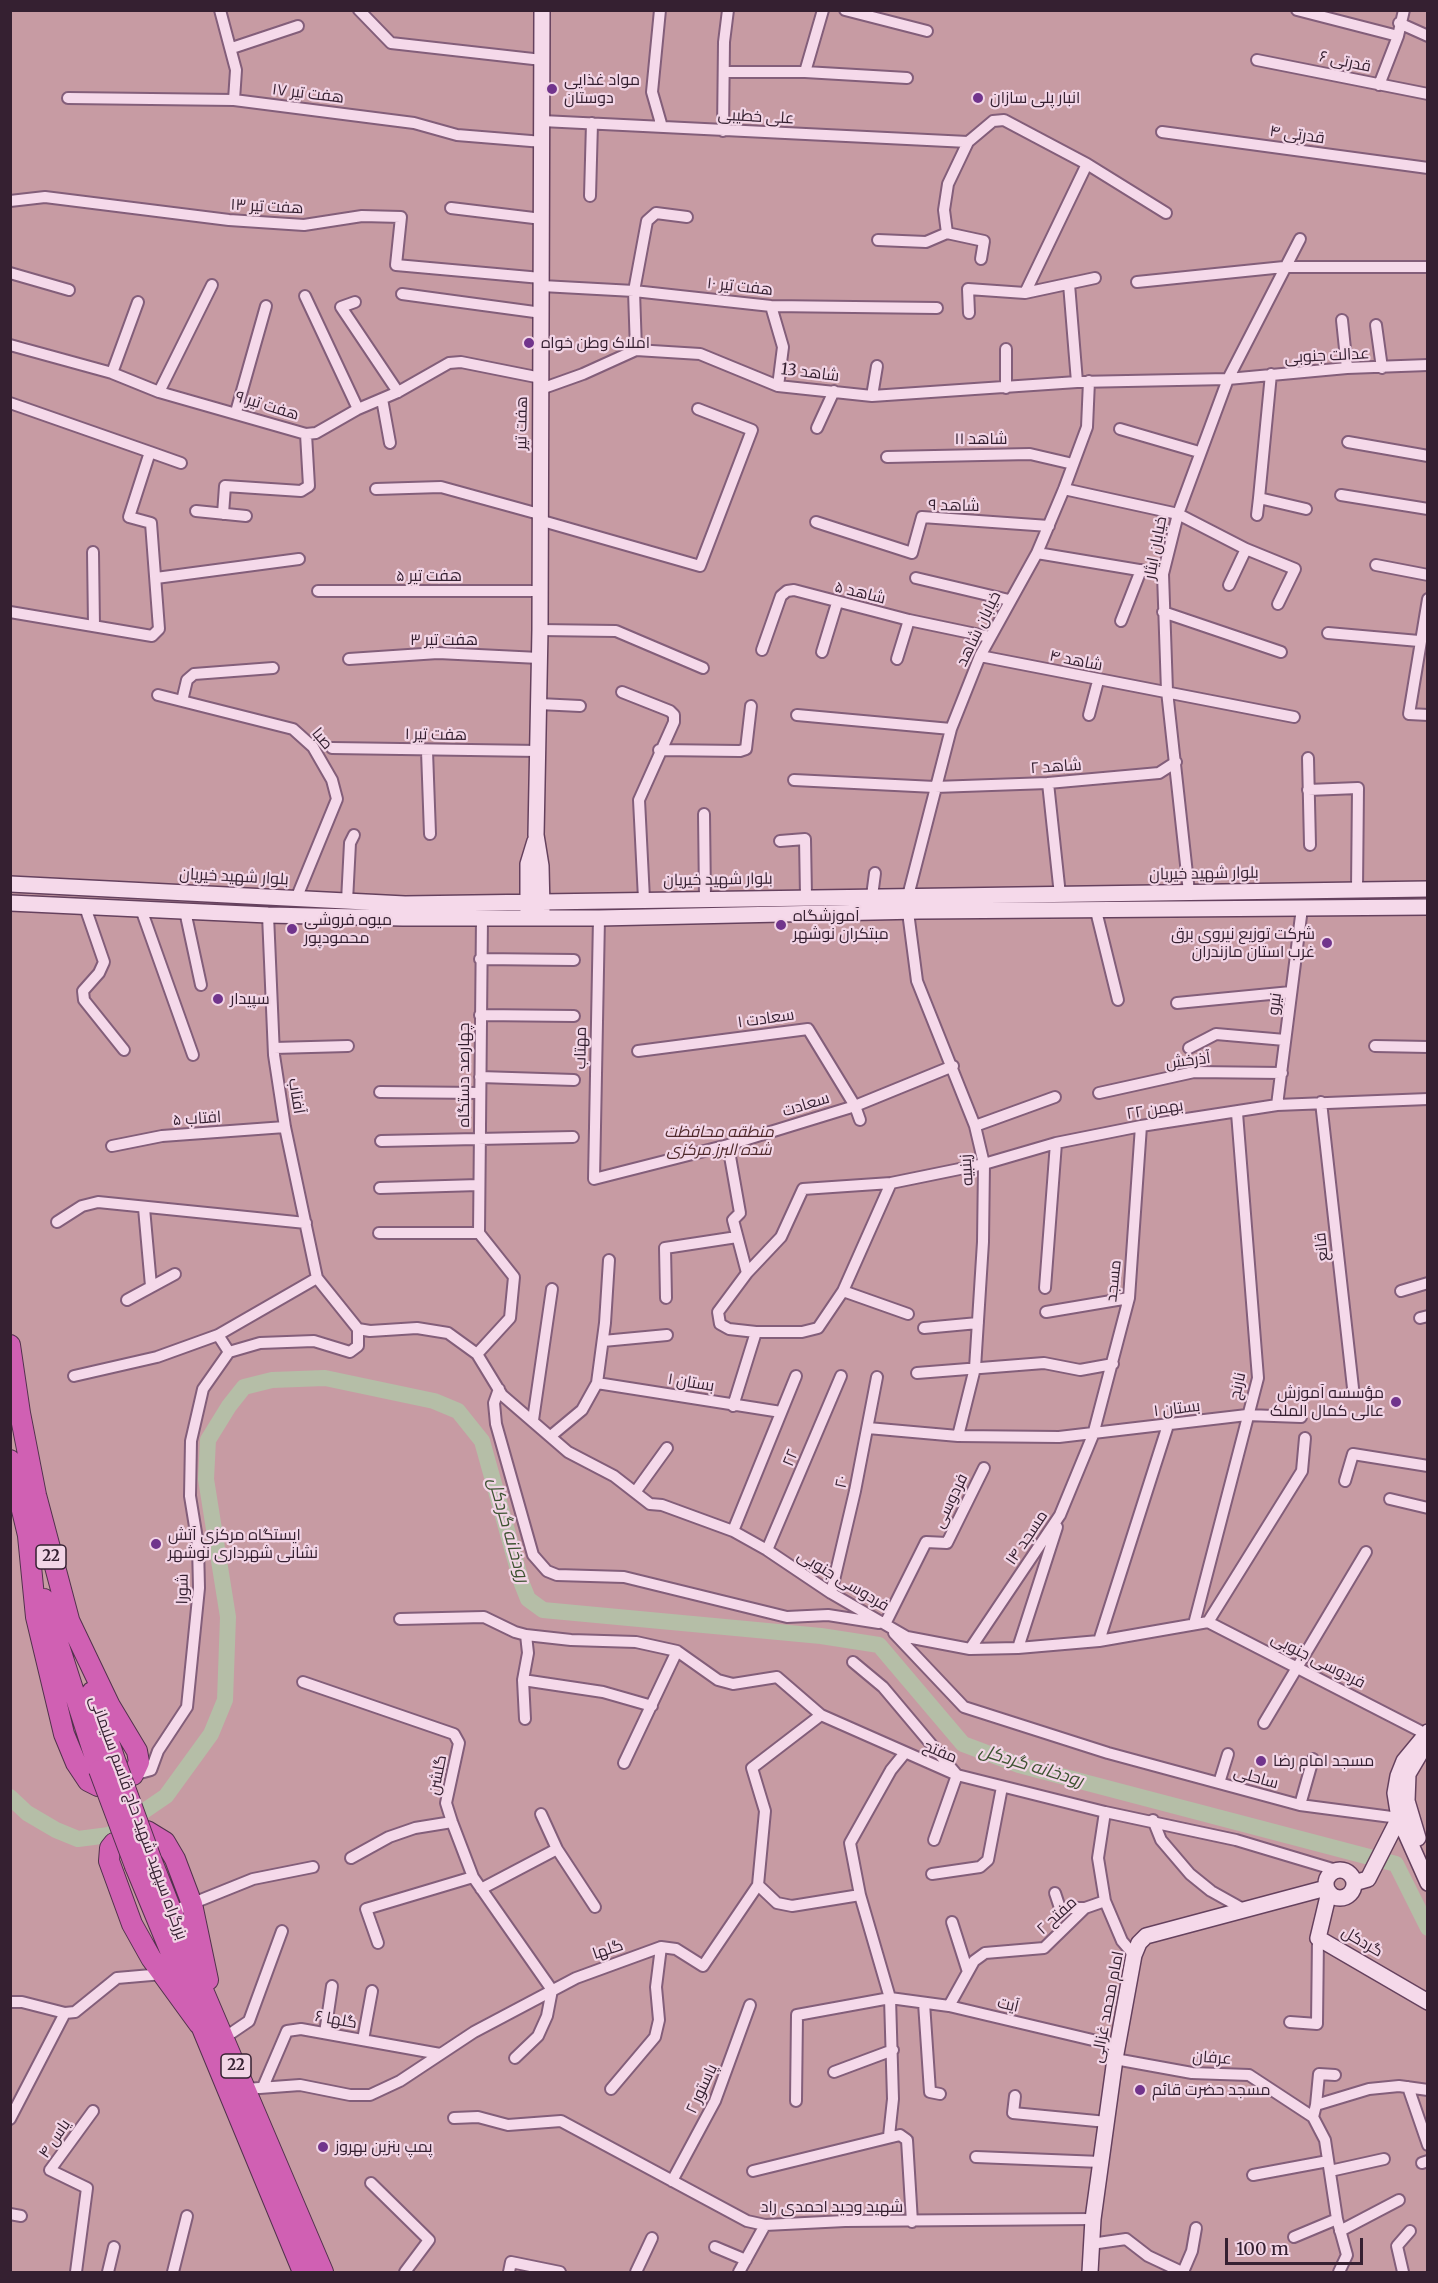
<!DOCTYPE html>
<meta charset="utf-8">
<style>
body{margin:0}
#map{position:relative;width:1438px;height:2283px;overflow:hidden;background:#eac6db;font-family:Merriweather,serif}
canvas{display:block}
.frame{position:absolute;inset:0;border:12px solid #352031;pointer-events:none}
.scale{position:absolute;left:1225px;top:2238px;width:138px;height:27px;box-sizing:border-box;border:3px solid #352031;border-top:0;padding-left:8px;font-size:18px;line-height:21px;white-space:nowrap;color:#352031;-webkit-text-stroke:4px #f2d5e6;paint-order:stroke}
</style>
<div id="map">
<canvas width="1438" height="2283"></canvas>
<div class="frame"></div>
<div class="scale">100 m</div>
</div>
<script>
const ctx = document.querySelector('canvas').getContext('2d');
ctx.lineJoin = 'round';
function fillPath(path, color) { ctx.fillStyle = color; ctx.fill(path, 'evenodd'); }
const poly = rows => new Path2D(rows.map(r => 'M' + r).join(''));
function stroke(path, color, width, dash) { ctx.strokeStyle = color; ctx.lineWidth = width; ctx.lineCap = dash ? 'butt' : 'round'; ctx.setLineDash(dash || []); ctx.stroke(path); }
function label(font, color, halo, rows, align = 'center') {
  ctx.font = font + ' Merriweather,Cairo,serif'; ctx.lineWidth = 4.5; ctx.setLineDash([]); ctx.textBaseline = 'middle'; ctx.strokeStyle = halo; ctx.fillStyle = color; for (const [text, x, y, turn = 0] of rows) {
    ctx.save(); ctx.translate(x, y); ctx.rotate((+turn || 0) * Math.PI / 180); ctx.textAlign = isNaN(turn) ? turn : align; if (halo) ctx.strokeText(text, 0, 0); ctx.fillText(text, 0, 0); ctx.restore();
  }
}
fillPath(poly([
 [11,11,1427,11,1427,2272,11,2272]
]), '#c79ba3');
stroke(poly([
 [10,1797,27,1813,56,1830,78,1839,109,1835,166,1796,211,1734,225,1700,228,1617,206,1479,208,1440,229,1406,244,1387,272,1380,325,1378,434,1401,458,1411,482,1441,522,1584,528,1599,543,1610,821,1636,879,1645,963,1744,1019,1765,1396,1864,1428,1928]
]), '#b5bea7', 16);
const street = poly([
 [220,10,236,70,234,100],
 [359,10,391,43,542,60],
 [660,10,652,92,662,127],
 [845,10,927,31],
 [1297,10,1398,36],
 [1399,23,1428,36],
 [232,48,298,26],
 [1257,60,1428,94],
 [726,72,805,72,907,78],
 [805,72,823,10],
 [1379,85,1398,36,1404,10],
 [68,98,234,100,414,123,457,135,543,142],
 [542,121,968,142],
 [723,131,724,42,728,10],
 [1162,132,1428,168],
 [590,196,592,123],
 [10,201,45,197,229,220,304,225,362,216,401,217,396,265,541,278],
 [451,208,542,219],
 [947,233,984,241,981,259],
 [878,240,926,242,947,233,944,210,948,184,968,142,993,121,1004,120,1087,164,1166,213],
 [10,273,69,290],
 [1137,282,1284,267,1428,267],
 [1069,284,1077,382],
 [542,286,634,291,771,306,937,308],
 [1025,293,1087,164],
 [402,294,542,313],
 [305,296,358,409],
 [355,302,341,307,398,392],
 [771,306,783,347,778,386],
 [969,313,968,289,1025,293,1095,278],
 [1342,320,1347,368],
 [1376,325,1382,368],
 [10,345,112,373,159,392,306,434,316,433,358,409,398,392,449,363,461,362,541,378],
 [636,350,634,291,647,221,656,213,687,217],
 [112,373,138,302],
 [1271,374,1259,498,1306,509],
 [1006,388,1006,349],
 [541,389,583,374,636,350,700,354,778,386,872,396,1077,382,1228,379,1347,368,1428,365],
 [159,392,212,285],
 [872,396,877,366],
 [382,399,390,443],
 [10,403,150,452,129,517,151,523,159,629,152,636,10,612],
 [236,412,266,306],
 [817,428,834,391],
 [1120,429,1199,452],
 [1348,442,1428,456],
 [150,452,181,463],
 [887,457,1030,454,1073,464],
 [376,489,441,487,539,514],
 [1064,489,1178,514,1246,549,1295,569,1278,604],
 [1341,495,1428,509],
 [196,511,246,516],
 [223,514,225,486,301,491,309,486,306,434],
 [1257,515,1259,498],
 [539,520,700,566,752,430,698,409],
 [816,522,912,553,922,517,1049,526],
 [93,552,94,626],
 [1037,553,1163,574],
 [1376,565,1428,575],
 [156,578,299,559],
 [916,578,1009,600],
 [1229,585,1246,549],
 [318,591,540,591],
 [1428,599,1409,714,1428,715],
 [1163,612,1281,652],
 [1121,621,1141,570],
 [540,630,616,631,703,668],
 [1328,633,1419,641],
 [762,650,781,596,787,591,794,590,909,620,990,637],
 [822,652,837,603],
 [980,656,1294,717],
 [349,659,438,653,539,658],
 [897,659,909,620],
 [622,692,670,711,674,715,674,722,639,800,644,899],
 [158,695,293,729,313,747,332,780,337,799,296,899],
 [182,701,187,680,194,674,273,668],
 [539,704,580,706],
 [797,715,951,729],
 [1089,715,1098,681],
 [332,748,539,751],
 [659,750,740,751,746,749,751,706],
 [427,751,430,834],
 [1308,758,1310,845],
 [794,780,935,787,1048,783,1159,773,1176,762],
 [1048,783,1060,895],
 [1308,790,1358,788,1357,889],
 [704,814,705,898],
 [780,841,805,839,806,896],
 [1189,892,1167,691,1163,574,1178,514,1228,379,1300,239],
 [872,896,875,873],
 [908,896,951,729,980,656,1037,553,1064,489,1087,427,1089,381],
 [347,901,350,843,354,835],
 [85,907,104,962,99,973,83,991,84,1000,124,1050],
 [141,909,193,1055],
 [185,911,201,985],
 [1096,911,1118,1000],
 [908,912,917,981,975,1126,984,1164,983,1242,975,1368,958,1436],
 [268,915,274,1055,285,1127,317,1278,358,1329,370,1331,417,1328,448,1333,477,1354,502,1395,568,1452,614,1476,650,1504,662,1505,733,1531,767,1550,831,1593,907,1637,970,1649,1018,1648,1099,1641,1208,1622,1426,1734],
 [599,918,594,1179,728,1145,855,1106,953,1066],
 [480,959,574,960],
 [1177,1003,1291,992],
 [480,1015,574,1016],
 [1375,1046,1428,1047],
 [274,1048,348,1046],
 [1189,1048,1216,1034,1285,1040],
 [638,1051,808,1029,855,1106,860,1120],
 [480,1077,574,1080],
 [380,1092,479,1093],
 [1099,1093,1194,1072,1282,1073],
 [1321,1102,1353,1388],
 [1277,1105,1302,908],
 [975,1126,1055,1097],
 [381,1141,573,1137],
 [728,1145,740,1213,733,1220,747,1273],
 [112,1146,162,1136,285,1127],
 [891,1183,843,1291,818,1328,802,1332,756,1332,729,1329,720,1324,718,1312,747,1273,781,1237,803,1189,891,1183,984,1164,1056,1143,1141,1126,1277,1105,1428,1099],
 [380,1188,478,1185],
 [144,1208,151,1286],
 [57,1222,82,1206,98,1202,306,1223],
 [379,1233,479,1233],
 [479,1233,482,917],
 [1045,1288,1056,1143],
 [843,1291,908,1314],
 [1401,1291,1428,1283],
 [666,1298,665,1248,737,1237],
 [127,1300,175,1274],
 [1046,1312,1129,1298],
 [1420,1318,1428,1316],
 [924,1328,978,1323],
 [218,1335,229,1352,260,1343,314,1341,350,1352,358,1346,358,1329],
 [603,1341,667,1335],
 [477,1354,510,1318,514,1277,479,1233],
 [917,1373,1044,1363,1080,1370,1113,1364],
 [74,1376,157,1357,218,1335,317,1278],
 [597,1383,781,1412],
 [499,1389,494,1403,496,1424,533,1555,547,1571,557,1575,624,1577,787,1617,828,1615,879,1623],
 [733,1406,756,1332],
 [533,1420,552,1289],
 [868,1428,958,1436,1059,1437,1247,1415,1301,1417],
 [552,1435,582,1410,597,1383,605,1323,609,1260],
 [1345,1481,1353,1454,1428,1466],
 [636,1491,667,1448],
 [1390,1499,1428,1508],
 [733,1531,796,1376],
 [767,1550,841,1376],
 [831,1593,855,1491,877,1377],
 [400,1619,484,1617,515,1632,526,1635,528,1653,523,1680],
 [1208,1622,1302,1471,1305,1438],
 [885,1624,926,1542,947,1543,984,1468],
 [1194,1624,1258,1378,1237,1113],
 [894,1633,964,1707,1108,1753,1300,1805,1399,1818],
 [526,1635,571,1640,636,1642,677,1651],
 [1099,1641,1168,1425],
 [1018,1648,1057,1527],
 [970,1649,1060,1515,1093,1435,1129,1298,1141,1126],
 [853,1662,883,1687,957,1775,934,1840],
 [303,1682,454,1734,459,1743,446,1803,452,1822,473,1877,552,1990,547,2016,538,2036,515,2058],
 [525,1719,523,1680,603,1692,652,1706],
 [1264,1723,1366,1552],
 [624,1763,677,1651,718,1680,733,1684,777,1677,821,1715,957,1775,1105,1812,1236,1840,1336,1870],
 [133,1775,151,1770,158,1751,187,1707,199,1588,198,1545,190,1496,191,1441,203,1389,229,1352],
 [1219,1783,1228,1754],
 [1300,1805,1313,1759],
 [1105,1812,1098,1858,1105,1901,1122,1941,1134,1955],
 [541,1814,557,1849,595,1907],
 [1153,1820,1161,1840,1190,1874,1211,1891,1245,1910],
 [351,1858,389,1837,415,1828,452,1822],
 [932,1874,980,1867,988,1860,1002,1787],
 [758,1885,777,1903,792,1906,860,1895],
 [481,1889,557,1849],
 [1055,1893,1060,1908,1085,1908],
 [171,1912,253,1879,313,1867],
 [952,1922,968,1972],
 [378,1943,366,1909,473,1877],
 [10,2002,22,2002,65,2013,75,2012,117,1978,163,1974],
 [924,2003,930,2092,940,2094],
 [949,2006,974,1961,985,1953,1044,1948,1085,1908,1105,1901],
 [1290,2022,1317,2024,1318,1938],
 [325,2033,332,1986],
 [224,2038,249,2021,282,1931],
 [363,2040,372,1991],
 [1115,2059,1192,2073,1249,2075,1313,2117,1325,2140,1337,2219,1347,2255,1339,2272],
 [834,2072,893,2050],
 [263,2087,287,2031,301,2029,440,2054],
 [1408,2087,1428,2145],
 [246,2089,300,2085,350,2095,370,2095,400,2081,474,2032,576,1978,661,1947,676,1949,703,1966,758,1885,765,1811,752,1768,821,1715],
 [611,2089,655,2037,659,2020,656,1987,661,1947],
 [1015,2096,1013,2113,1107,2122],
 [796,2101,797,2015,890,1998,949,2006,1118,2046],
 [1316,2105,1319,2074,1335,2075],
 [1313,2117,1316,2105,1369,2089,1399,2086,1428,2090],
 [454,2118,478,2117,508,2125,561,2121,747,2221,765,2225,845,2221,1093,2219],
 [10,2119,65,2013],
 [889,2136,893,2099,890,1998,860,1895,850,1843,891,1770,904,1754],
 [976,2157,1101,2162],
 [1422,2163,1428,2161],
 [753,2171,900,2135,907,2140,912,2222],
 [1330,2171,1384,2159],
 [1253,2175,1328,2161],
 [672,2181,715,2101,750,2005],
 [371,2183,429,2240,405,2272],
 [10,2214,21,2216],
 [1340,2231,1399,2200],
 [1294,2237,1337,2219],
 [1091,2244,1126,2239,1148,2256,1182,2272],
 [715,2247,746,2260],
 [76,2272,87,2188,50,2170,93,2111],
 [108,2272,114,2247],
 [173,2272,187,2216],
 [509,2272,511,2262,560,2272],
 [636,2272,652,2238],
 [739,2272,765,2225],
 [1183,2272,1192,2251,1196,2228],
 [1403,2272,1397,2246,1410,2231]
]);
const secondary = poly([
 [10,884,405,904,1428,889],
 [10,903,268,915,403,918,599,918,919,911,1428,907],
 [542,910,541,866,536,835,540,630,542,10],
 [528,912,528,864,535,841],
 [1428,1732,1404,1761,1398,1776,1395,1793,1399,1818,1428,1883],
 [1418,1838,1407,1801,1408,1774,1421,1752,1428,1749],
 '1326 1884a14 14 0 1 1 28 0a14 14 0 1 1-28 0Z',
 [1354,1883,1368,1879,1399,1818],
 [1329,1892,1318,1938,1428,2002],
 [1090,2272,1093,2219,1115,2059,1134,1955,1139,1943,1146,1936,1326,1888]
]);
const highway = poly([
 [10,1345,20,1413,36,1495,71,1627],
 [10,1460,31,1548],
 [28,1536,36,1617,64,1734,76,1763,88,1781,98,1786,133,1775,139,1762,137,1751,110,1706,67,1616],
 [44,1599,99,1770],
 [92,1692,116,1763],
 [151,1859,200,1983,323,2272],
 [135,1866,303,2272],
 [199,2024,151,1958,132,1924,109,1861,110,1848,114,1843,147,1831,165,1842,175,1859,192,1904,208,1980]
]);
stroke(street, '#835e7a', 14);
stroke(secondary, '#65415e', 18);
stroke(highway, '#51314c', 22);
stroke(street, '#f5d9ea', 10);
stroke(secondary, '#f5d9ea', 15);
stroke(highway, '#d060b3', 20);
const highwayBridge = poly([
 [116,1763,151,1859],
 [99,1770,135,1866]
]);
stroke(highwayBridge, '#51314c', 22, []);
stroke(highwayBridge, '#d060b3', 20);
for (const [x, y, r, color] of [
 [552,89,6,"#71348c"],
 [978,98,6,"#71348c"],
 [529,343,6,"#71348c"],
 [781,925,6,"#71348c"],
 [292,929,6,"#71348c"],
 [1327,943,6,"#71348c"],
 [218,999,6,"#71348c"],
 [1396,1402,6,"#71348c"],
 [156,1544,6,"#71348c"],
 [1261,1761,6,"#71348c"],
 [1140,2090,6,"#71348c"],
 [323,2147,6,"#71348c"]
]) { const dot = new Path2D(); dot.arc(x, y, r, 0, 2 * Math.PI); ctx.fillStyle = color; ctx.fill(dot); stroke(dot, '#f2d5e6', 2); }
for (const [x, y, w] of [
 [51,1557,30],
 [236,2066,30]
]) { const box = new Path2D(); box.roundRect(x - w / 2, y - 12, w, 24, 4.5); ctx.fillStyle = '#f2d5e6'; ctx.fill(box); stroke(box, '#352031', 1.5); }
label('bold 15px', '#352031', null, [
 ["22",51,1557],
 ["22",236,2066]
]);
label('16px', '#352031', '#f2d5e6', [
 ["قدرتی ۶",1345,62,12],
 ["هفت تیر ۱۷",308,94,7],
 ["علی خطیبی",756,117,3],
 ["قدرتی ۴",1297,135,8],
 ["هفت تیر ۱۳",267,207,3],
 ["هفت تیر ۱۰",740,287,6],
 ["عدالت جنوبی",1327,356,-3],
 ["شاهد 13",810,373,7],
 ["هفت تیر ۹",267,406,17],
 ["هفت تیر",522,423,-89],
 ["شاهد ۱۱",981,439],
 ["شاهد ۹",954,506,1],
 ["خیابان ایثار",1156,548,-79],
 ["هفت تیر ۵",429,576],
 ["شاهد ۵",860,593,14],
 ["خیابان شاهد",979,629,-64],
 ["هفت تیر ۳",444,640],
 ["شاهد ۴",1076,661,11],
 ["هفت تیر ۱",436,735,1],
 ["صبا",322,739,50],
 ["شاهد ۲",1056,767,-4],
 ["بلوار شهید خیریان",1204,874,-1],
 ["بلوار شهید خیریان",234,877,3],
 ["بلوار شهید خیریان",718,880,-1],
 ["نیرو",1275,1004,-82],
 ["سعادت ۱",766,1019,-8],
 ["مهتاب",581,1048,-89],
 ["آذرخش",1188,1061,-7],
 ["چهارصد دستگاه",464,1075,-90],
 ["آفتاب",296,1096,81],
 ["سعادت",806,1105,-17],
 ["۲۲ بهمن",1155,1110,-9],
 ["افتاب ۵",197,1119,-4],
 ["زینبیه",967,1170,-94],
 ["قانع",1322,1247,-96],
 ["مسجد",1114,1281,-84],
 ["بستان ۱",691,1383,9],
 ["نارنج",1238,1386,-78],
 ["بستان ۱",1177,1409,-7],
 ["۲۲",791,1458,-68],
 ["۲۰",842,1482,-78],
 ["فردوسی",951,1501,-64],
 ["مسجد ۱۴",1027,1538,-56],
 ["فردوسی جنوبی",843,1581,31],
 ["شورا",183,1589,-89],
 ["فردوسی جنوبی",1318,1661,27],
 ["مفتح",940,1752,22],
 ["گلشن",438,1775,-79],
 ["ساحلی",1256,1778,16],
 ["بزرگراه سپهبد شهید حاج قاسم سلیمانی",138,1818,70],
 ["مفتح ۲",1057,1916,-42],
 ["گردکل",1362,1942,30],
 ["گلها",608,1950,-19],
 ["آیت",1008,2005,13],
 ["امام محمد غزالی",1108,2007,-79],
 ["گلها ۶",336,2020,10],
 ["عرفان",1212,2058,4],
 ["پاستور ۲",702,2089,-65],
 ["یاس ۴",55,2139,-56],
 ["شهید وحید احمدی راد",832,2207]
]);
label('16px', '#352031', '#f2d5e6', [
 ["مواد غذایی",564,80],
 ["دوستان",564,98],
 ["انبار پلی سازان",990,98],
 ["املاک وطن خواه",541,343],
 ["آموزشگاه",793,916],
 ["مبتکران نوشهر",793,934],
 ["میوه فروشی",304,920],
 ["محمودپور",304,938],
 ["شرکت توزیع نیروی برق",1315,934,"right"],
 ["غرب استان مازندران",1315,952,"right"],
 ["سپیدار",230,999],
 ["مؤسسه آموزش",1384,1393,"right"],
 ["عالی کمال الملک",1384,1411,"right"],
 ["ایستگاه مرکزی آتش",168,1535],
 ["نشانی شهرداری نوشهر",168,1553],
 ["مسجد امام رضا",1273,1761],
 ["مسجد حضرت قائم",1152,2090],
 ["پمپ بنزین بهروز",335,2147]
], 'left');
label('italic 16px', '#4f292b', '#f2d5e6', [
 ["منطقه محافظت",719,1132],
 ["شده البرز مرکزی",719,1150]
]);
label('italic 18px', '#3d5331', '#f2d5e6', [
 ["رودخانه گردکل",508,1530,74],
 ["رودخانه گردکل",1031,1766,17]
]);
</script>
